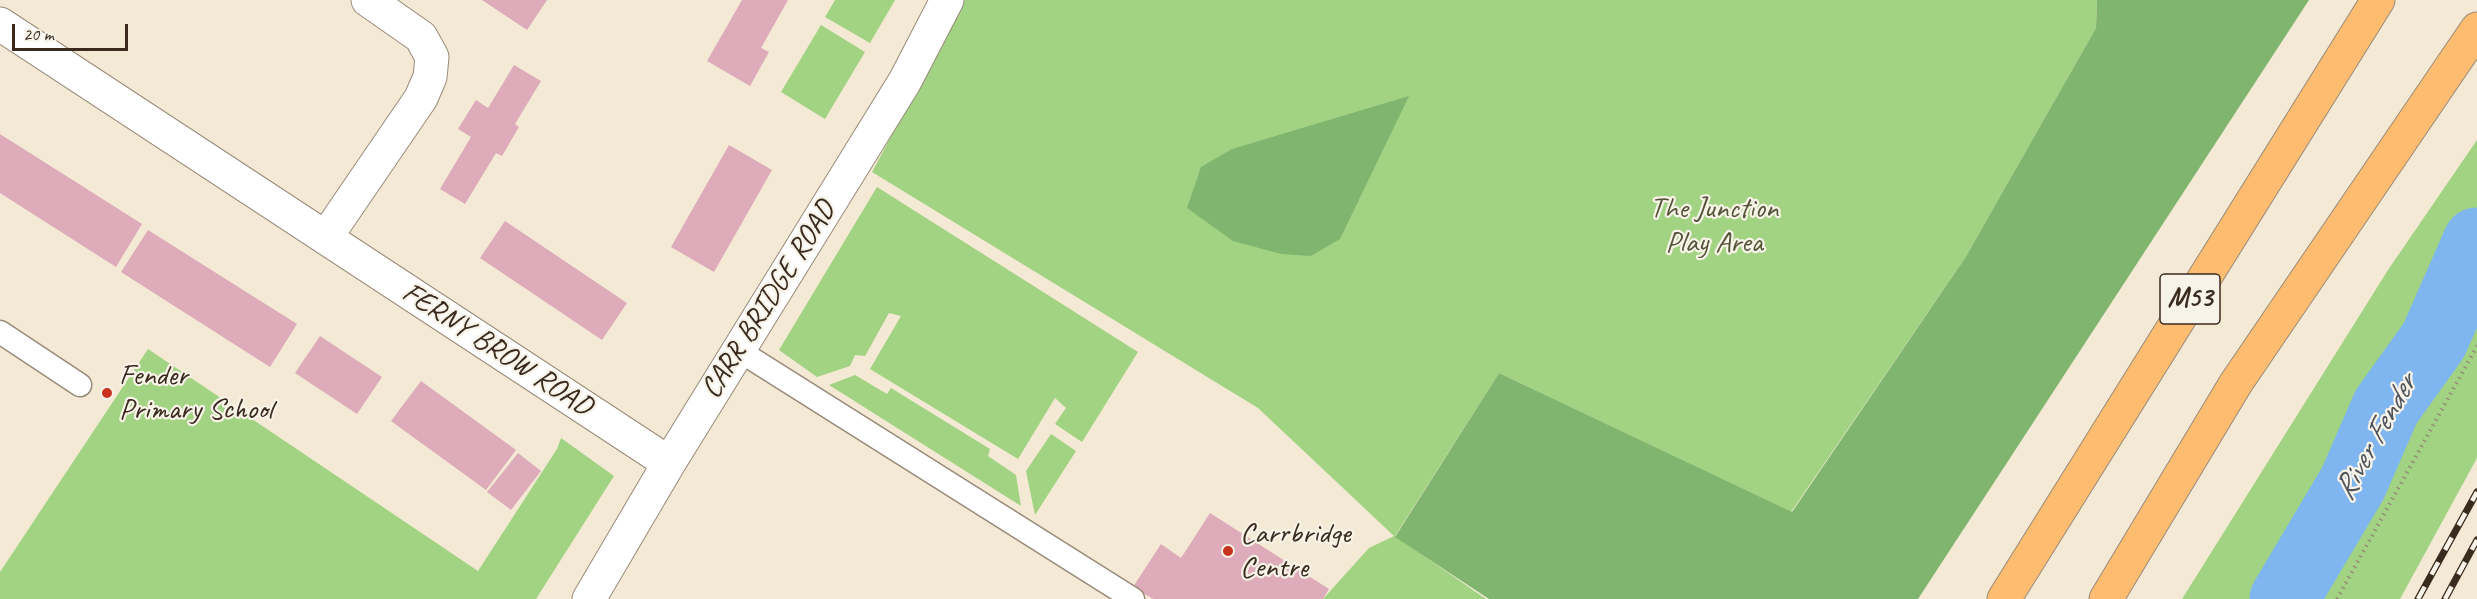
<!DOCTYPE html>
<style>
body{margin:0}
#map{position:relative;width:2477px;height:599px;overflow:hidden;background:#f4e9d4;font-family:Caveat,sans-serif}
canvas{display:block}
.scale{position:absolute;left:12px;top:24px;width:116px;height:27px;box-sizing:border-box;border:3px solid #3b2a1e;border-top:0;padding-left:8px;font-size:18px;line-height:21px;white-space:nowrap;color:#3b2a1e;-webkit-text-stroke:4px #f7f3e8;paint-order:stroke}
</style>
<div id="map">
<canvas width="2477" height="599"></canvas>
<div class="scale">20 m</div>
</div>
<script>
const ctx = document.querySelector('canvas').getContext('2d');
ctx.lineJoin = 'round';
function fillPath(path, color) { ctx.fillStyle = color; ctx.fill(path, 'evenodd'); }
const poly = rows => new Path2D(rows.map(r => 'M' + r).join(''));
function stroke(path, color, width, dash) { ctx.strokeStyle = color; ctx.lineWidth = width; ctx.lineCap = dash ? 'butt' : 'round'; ctx.setLineDash(dash || []); ctx.stroke(path); }
function label(font, color, halo, rows, align = 'center') {
  ctx.font = font + ' Caveat,sans-serif'; ctx.lineWidth = 4.5; ctx.setLineDash([]); ctx.textBaseline = 'middle'; ctx.strokeStyle = halo; ctx.fillStyle = color; for (const [text, x, y, turn = 0] of rows) {
    ctx.save(); ctx.translate(x, y); ctx.rotate((+turn || 0) * Math.PI / 180); ctx.textAlign = isNaN(turn) ? turn : align; if (halo) ctx.strokeText(text, 0, 0); ctx.fillText(text, 0, 0); ctx.restore();
  }
}
fillPath(poly([
 [835,0,895,0,870,43,825,17],
 [964,0,2097,0,2096,28,1965,258,1791,512,1499,373,1395,536,1486,599,1323,599,1369,548,1394,536,1258,408,872,172],
 [821,25,865,52,825,119,781,92],
 [2477,140,2477,458,2400,599,2182,599,2388,270],
 [877,187,1138,352,1082,442,1055,424,1066,408,1055,398,1018,459,870,369,901,316,889,313,865,356,855,355,850,366,817,377,779,350],
 [148,349,478,571,557,449,561,438,614,476,536,599,0,599,0,572],
 [855,375,887,394,891,388,990,449,988,456,1016,475,1021,506,829,385],
 [1051,434,1076,451,1035,515,1026,471]
]), '#a1d382');
fillPath(poly([
 [2097,0,2309,0,1918,599,1489,599,1395,537,1499,373,1792,512,1965,258,2096,28],
 [1409,96,1340,239,1311,256,1281,254,1233,241,1187,208,1201,167,1232,149]
]), '#80b570');
stroke(poly([
 [2284,599,2353,483,2386,407,2434,340,2477,242]
]), '#7fb6ef', 69);
fillPath(poly([
 [482,0,547,0,527,30],
 [742,0,788,0,761,48,769,52,750,86,707,61],
 [514,65,541,81,515,124,519,127,502,156,496,153,465,204,440,189,471,137,458,129,476,100,488,108],
 [0,134,142,224,116,267,0,193],
 [729,145,772,170,714,272,671,247],
 [505,221,627,303,602,340,480,258],
 [148,230,297,324,270,367,121,272],
 [320,336,382,377,357,414,295,373],
 [421,381,516,450,486,490,391,421],
 [518,453,541,471,511,510,487,492],
 [1210,513,1329,589,1323,599,1153,599,1133,587,1161,544,1181,558]
]), '#ddabba');
const lane = poly([
 [0,332,80,385],
 [738,350,1133,599]
]);
const street = poly([
 [0,24,669,463],
 [326,237,421,98,430,77,432,57,421,37,368,0],
 [589,599,669,463,905,81,947,0]
]);
const highway = poly([
 [2004,599,2378,0],
 [2106,599,2236,383,2477,29]
]);
stroke(lane, '#988a79', 25);
stroke(street, '#988a79', 35);
stroke(highway, '#988a79', 35);
stroke(poly([
 [2337,599,2477,346]
]), '#988a79', 4, [1.5, 4.5]);
stroke(lane, '#fff', 22);
stroke(street, '#fff', 33);
stroke(highway, '#febc70', 33);
const rail = poly([
 [2418,599,2477,492],
 [2445,599,2477,540]
]);
stroke(rail, '#3b2a1e', 7);
stroke(rail, '#f7f3e8', 4.5, [14]);
for (const [x, y, r, color] of [
 [107,393,6,"#c8321e"],
 [1228,551,6,"#c8321e"]
]) { const dot = new Path2D(); dot.arc(x, y, r, 0, 2 * Math.PI); ctx.fillStyle = color; ctx.fill(dot); stroke(dot, '#f7f3e8', 2); }
for (const [x, y, w] of [
 [2190,299,60]
]) { const box = new Path2D(); box.roundRect(x - w / 2, y - 25, w, 50, 4.5); ctx.fillStyle = '#f7f3e8'; ctx.fill(box); stroke(box, '#3b2a1e', 1.5); }
label('bold 28px', '#3b2a1e', null, [
 ["M53",2190,299]
]);
label('30px', '#545437', '#f7f3e8', [
 ["The Junction",1714,209],
 ["Play Area",1714,243]
]);
label('30px', '#3b2a1e', '#f7f3e8', [
 ["CARR BRIDGE ROAD",769,300,-58],
 ["FERNY BROW ROAD",497,350,33]
]);
label('30px', '#3b2a1e', '#f7f3e8', [
 ["Fender",119,376],
 ["Primary School",119,410],
 ["Carrbridge",1240,534],
 ["Centre",1240,568]
], 'left');
label('italic 32px', '#4f545d', '#f7f3e8', [
 ["River Fender",2376,438,-61]
]);
</script>
